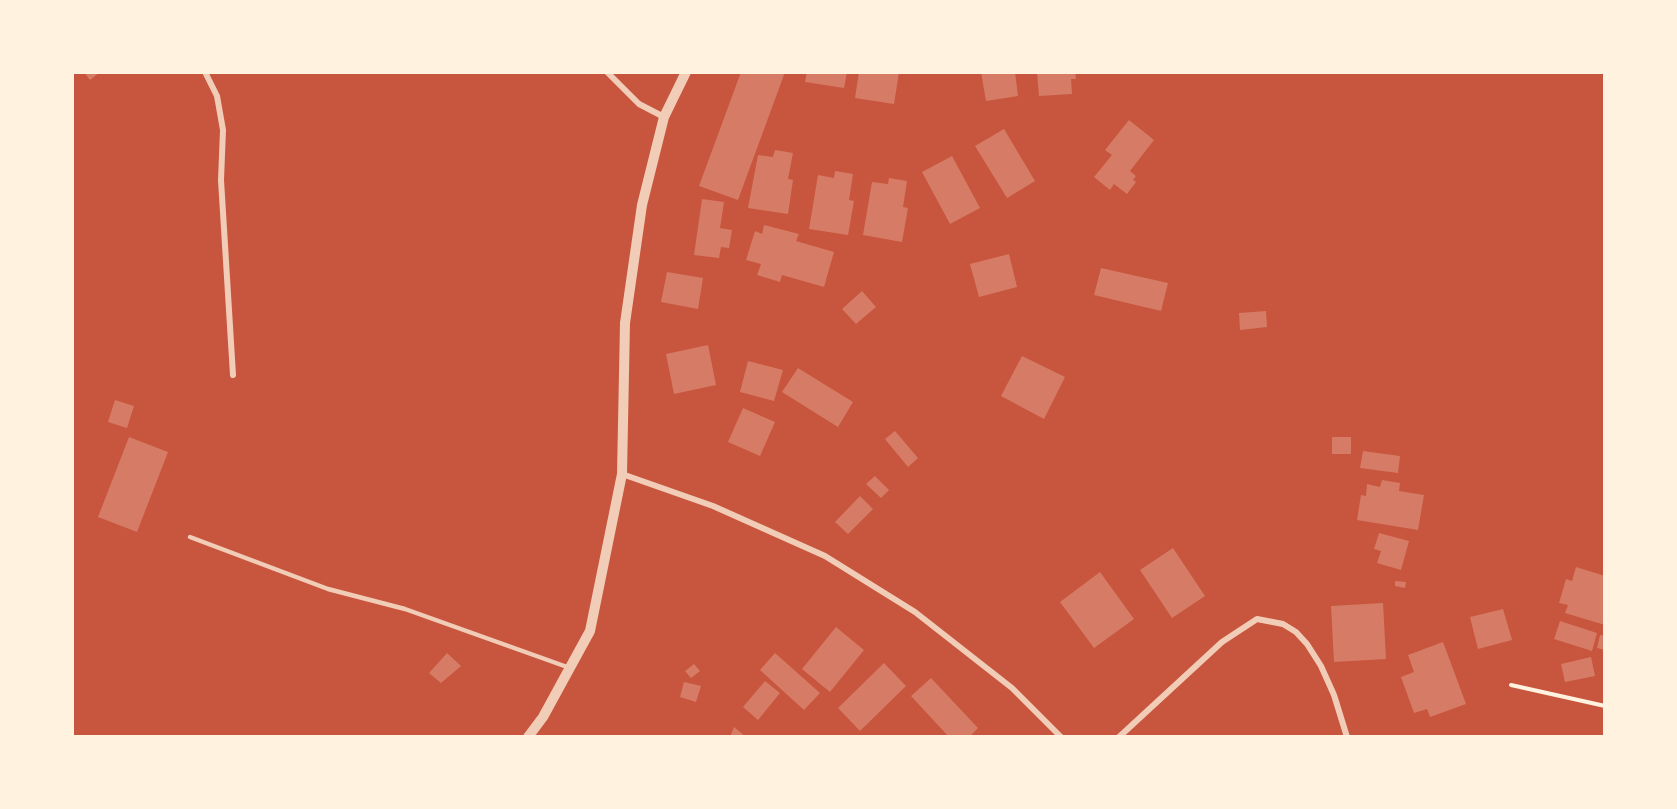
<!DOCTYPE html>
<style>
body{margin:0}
#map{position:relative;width:1677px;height:809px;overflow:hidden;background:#c8553d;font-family:"Sofia Sans Condensed",sans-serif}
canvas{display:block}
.frame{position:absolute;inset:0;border:74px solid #fff3e0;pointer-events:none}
</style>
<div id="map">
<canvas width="1677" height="809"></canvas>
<div class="frame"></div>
</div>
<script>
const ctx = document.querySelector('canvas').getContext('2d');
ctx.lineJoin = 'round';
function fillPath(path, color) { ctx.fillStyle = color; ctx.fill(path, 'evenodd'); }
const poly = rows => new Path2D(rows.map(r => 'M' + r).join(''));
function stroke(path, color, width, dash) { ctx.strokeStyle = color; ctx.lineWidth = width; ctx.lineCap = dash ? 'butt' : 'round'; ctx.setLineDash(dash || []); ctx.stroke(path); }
fillPath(poly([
 [84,72,100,72,90,80],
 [741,72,785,72,738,200,699,186],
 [807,72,847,72,844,88,805,82],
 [859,72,899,72,894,104,855,98],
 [981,72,1015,72,1018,96,986,101],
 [1037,72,1075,72,1076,79,1071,79,1072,94,1039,96],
 [1129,120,1154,140,1130,171,1136,176,1133,180,1136,182,1127,194,1114,184,1110,190,1094,177,1112,155,1105,150],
 [1004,129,1035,181,1007,198,975,146],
 [775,150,793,153,788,179,793,180,788,214,748,208,758,155,773,157],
 [952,156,980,208,950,224,922,172],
 [835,171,853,174,849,200,854,201,848,235,809,229,818,175,834,178],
 [889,178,907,181,903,207,908,208,902,242,863,235,872,182,888,184],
 [702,199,724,202,720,228,732,230,729,248,721,247,719,258,694,255],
 [764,225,799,234,796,241,834,252,824,287,782,275,780,282,757,275,761,264,746,260,755,231,762,234],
 [1009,254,1017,287,979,297,970,264],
 [1101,268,1168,283,1161,311,1094,295],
 [667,272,703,278,698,309,661,302],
 [862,291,876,307,856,324,842,309],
 [1266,311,1267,327,1240,330,1239,313],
 [708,345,716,385,674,394,666,354],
 [1022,356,1065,377,1044,419,1001,396],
 [748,361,783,370,774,401,740,392],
 [798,368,853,402,838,427,782,392],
 [115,400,134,406,127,428,108,422],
 [743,408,775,422,760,456,728,442],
 [895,431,918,458,908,467,885,439],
 [129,437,168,452,137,532,98,517],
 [1332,437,1351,437,1351,454,1332,454],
 [1363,451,1400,456,1398,473,1360,468],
 [875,476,889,490,881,498,866,484],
 [1382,480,1400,483,1399,491,1424,495,1418,530,1357,520,1361,495,1366,496,1367,484,1380,487],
 [860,496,873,509,848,534,835,522],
 [1379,533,1409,541,1401,570,1377,563,1381,551,1374,549],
 [1173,548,1205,596,1172,618,1140,570],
 [1576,567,1605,576,1605,625,1565,613,1568,605,1559,603,1566,579,1572,581],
 [1100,572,1134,619,1094,648,1060,602],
 [1395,581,1406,582,1405,588,1395,586],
 [1383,603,1386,659,1334,662,1331,606],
 [1503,609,1512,640,1478,649,1470,617],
 [1560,621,1597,633,1592,651,1554,639],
 [836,627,864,650,830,692,802,669],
 [1600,635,1605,636,1605,650,1597,648],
 [1443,642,1466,704,1430,717,1427,709,1414,713,1401,677,1414,672,1408,655],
 [447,653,461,666,441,683,429,673],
 [775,653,820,693,804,710,760,670],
 [1591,657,1595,676,1565,682,1561,664],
 [884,663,906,686,860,731,838,708],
 [694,664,700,671,691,678,685,671],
 [931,678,978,728,969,737,949,737,911,696],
 [765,681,780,693,758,720,743,707],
 [684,682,701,686,696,702,680,697],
 [734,727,746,737,730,737]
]), '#d67c66');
stroke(poly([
 [1511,685,1605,706]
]), '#fff3e0', 4);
stroke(poly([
 [190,537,328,589,405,609,570,668]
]), '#f1ccb7', 4.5);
stroke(poly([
 [205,72,217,96,223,130,221,180,233,375],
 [607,72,639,104,664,117],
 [622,474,713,506,825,556,915,612,1012,688,1061,737],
 [1119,737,1222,642,1257,619,1283,624,1296,632,1307,644,1321,666,1334,695,1347,737]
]), '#f1ccb7', 6);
stroke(poly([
 [528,737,543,717,590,631,622,474,625,323,642,205,664,117,686,72]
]), '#f1ccb7', 10);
</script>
